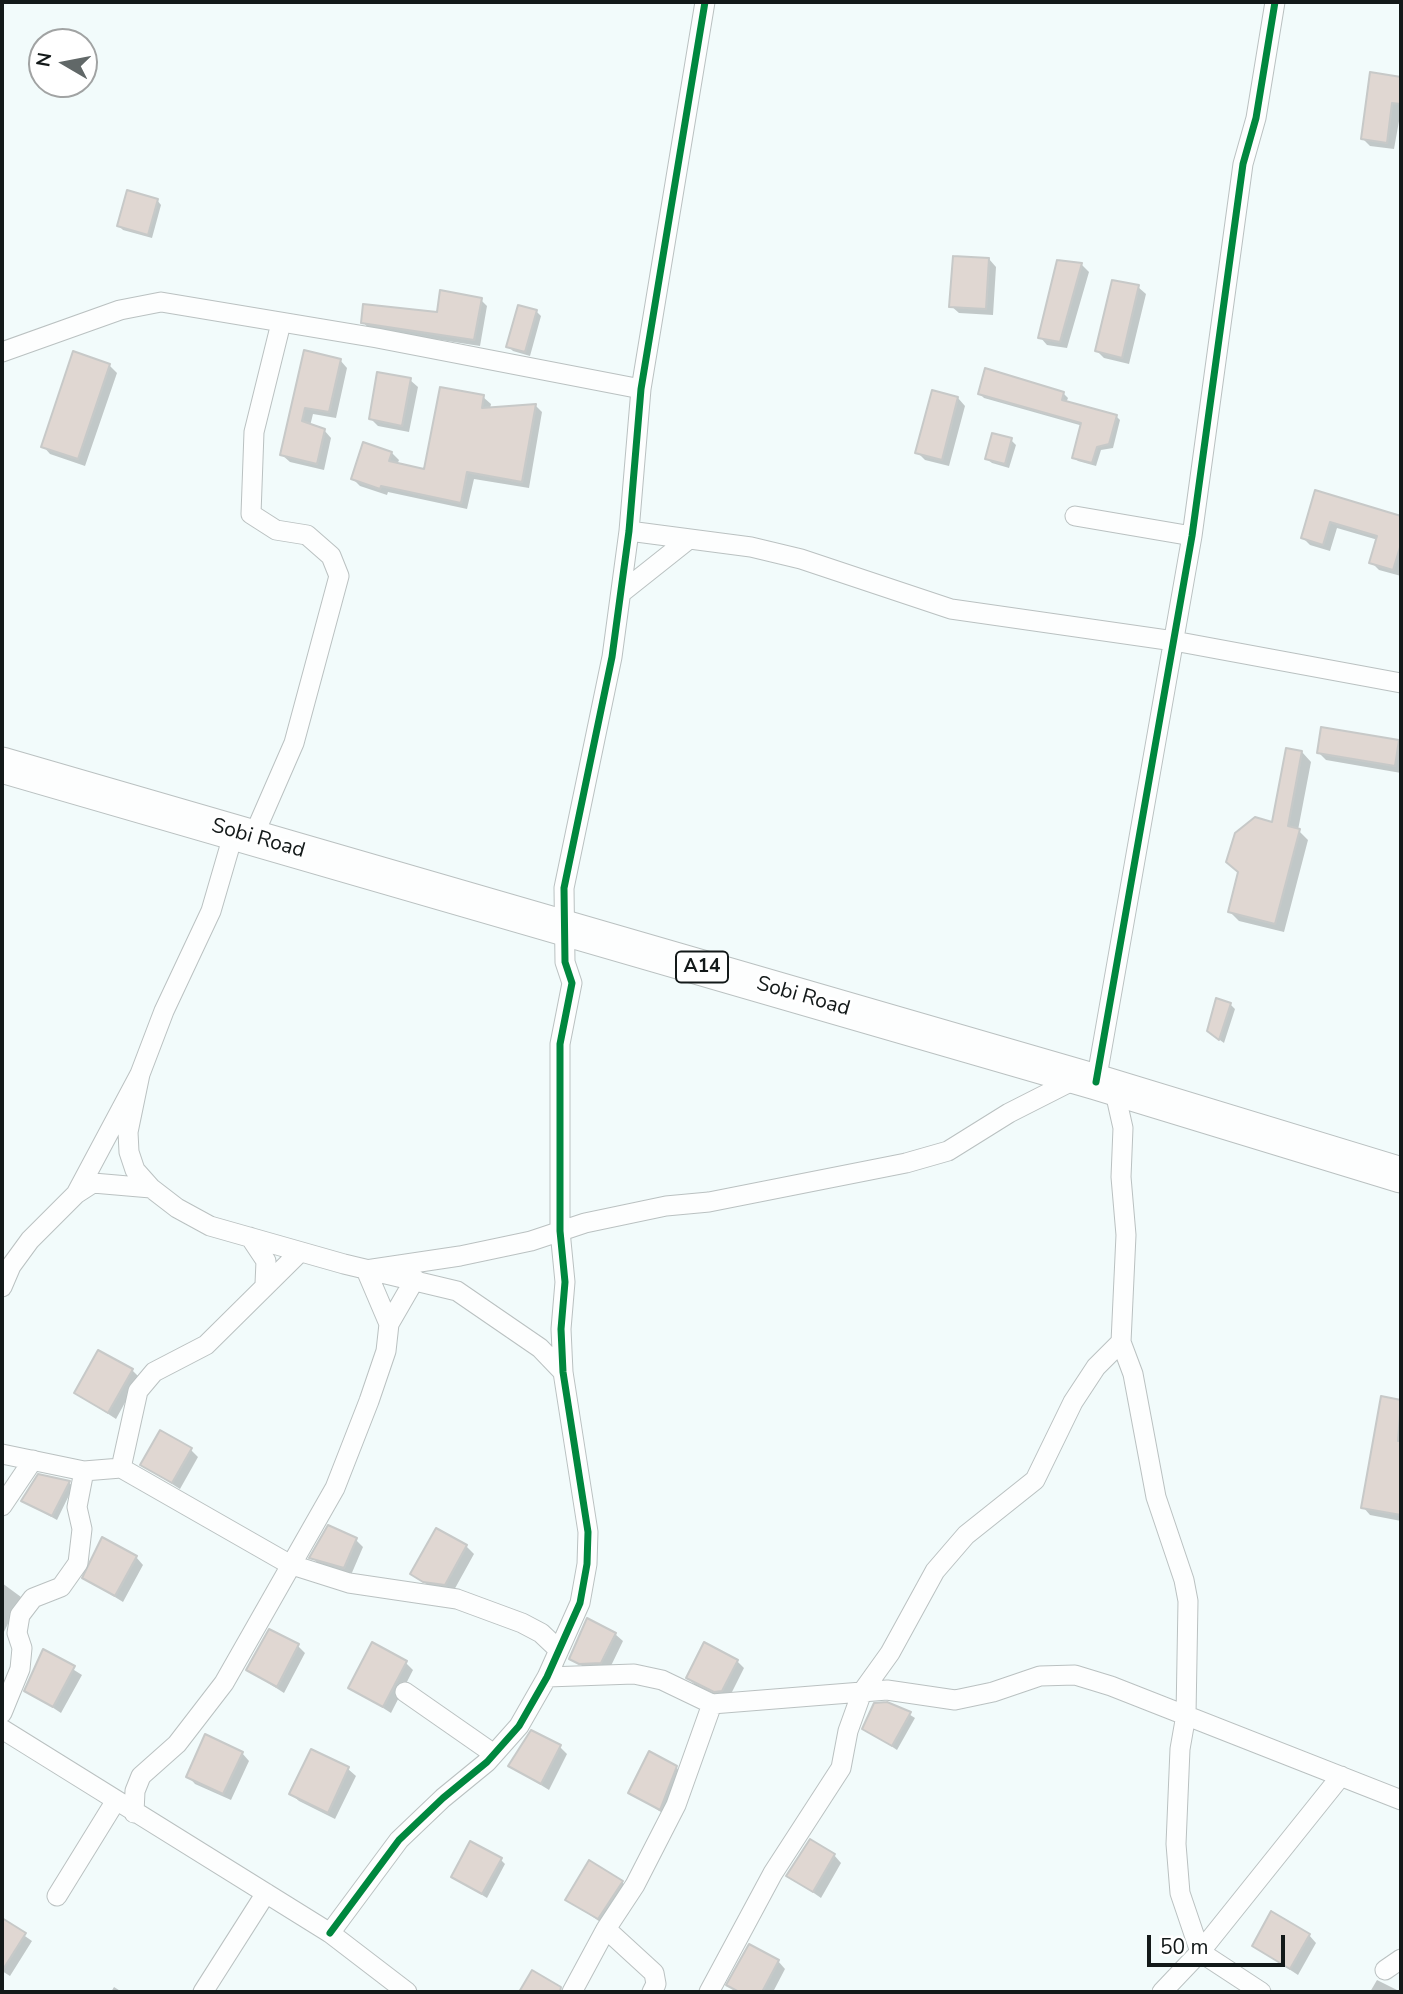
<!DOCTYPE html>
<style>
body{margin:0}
#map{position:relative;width:1403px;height:1994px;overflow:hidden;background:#f2fbfb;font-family:"Nunito Sans",sans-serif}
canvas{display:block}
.frame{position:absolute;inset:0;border:4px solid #131919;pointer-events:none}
.north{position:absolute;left:28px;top:28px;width:70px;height:70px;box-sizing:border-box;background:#fff;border:2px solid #a1a3a3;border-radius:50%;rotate:280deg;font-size:19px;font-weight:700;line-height:28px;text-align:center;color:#131919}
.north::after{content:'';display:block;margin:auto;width:24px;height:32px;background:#616868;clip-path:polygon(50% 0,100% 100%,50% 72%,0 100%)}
.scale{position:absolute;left:1147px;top:1935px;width:138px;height:32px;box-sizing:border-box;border:4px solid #131919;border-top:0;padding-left:9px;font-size:21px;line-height:24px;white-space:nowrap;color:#131919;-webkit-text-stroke:5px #fff;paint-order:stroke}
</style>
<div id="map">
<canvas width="1403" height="1994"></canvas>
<div class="frame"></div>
<div class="north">N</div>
<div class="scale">50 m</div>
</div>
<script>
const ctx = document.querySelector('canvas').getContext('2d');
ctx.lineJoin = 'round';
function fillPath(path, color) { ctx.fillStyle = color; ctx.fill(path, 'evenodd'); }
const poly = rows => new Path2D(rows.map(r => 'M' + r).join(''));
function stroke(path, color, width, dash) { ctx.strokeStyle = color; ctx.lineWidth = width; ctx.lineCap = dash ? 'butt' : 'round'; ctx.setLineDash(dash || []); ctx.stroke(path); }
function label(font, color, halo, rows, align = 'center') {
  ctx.font = font + ' "Nunito Sans",sans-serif'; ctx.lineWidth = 6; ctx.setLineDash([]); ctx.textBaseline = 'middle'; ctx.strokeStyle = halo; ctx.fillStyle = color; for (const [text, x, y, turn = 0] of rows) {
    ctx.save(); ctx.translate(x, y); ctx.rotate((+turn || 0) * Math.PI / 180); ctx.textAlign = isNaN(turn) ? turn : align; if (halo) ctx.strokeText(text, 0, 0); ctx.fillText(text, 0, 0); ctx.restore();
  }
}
fillPath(poly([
 [1372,74,1401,79,1401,110,1394,149,1370,146,1362,138],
 [157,200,161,205,152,238,123,230,119,226],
 [989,259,996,267,993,315,959,313,951,306],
 [1081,264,1089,272,1067,348,1047,345,1040,337],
 [1138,287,1146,294,1129,364,1104,358,1097,351],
 [481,300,487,306,480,346,369,329,363,322,439,314],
 [536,311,541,316,530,356,513,351,508,346],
 [306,353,340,360,347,368,336,418,313,414,310,426,324,430,331,438,324,470,290,462,282,455],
 [109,365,117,373,85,466,50,454,43,446],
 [986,370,1064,394,1068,398,1066,403,1116,416,1120,420,1113,448,1101,450,1096,466,1078,461,1074,457,1083,426,984,398,980,394],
 [410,380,418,387,409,432,378,426,371,419],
 [483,397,491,404,490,409,535,405,542,412,529,488,474,479,467,509,388,492,387,495,360,486,353,479,392,453,399,460,397,465,426,471],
 [958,398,965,406,949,466,925,460,917,452],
 [1011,440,1016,445,1009,468,992,463,987,459],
 [1316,493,1401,518,1401,576,1379,570,1371,562,1378,540,1337,528,1330,551,1310,545,1302,537],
 [1398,742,1401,745,1401,773,1326,760,1318,752],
 [1302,752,1311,762,1298,830,1308,840,1284,932,1239,921,1230,912,1273,824],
 [1230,1004,1235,1009,1224,1043,1213,1035],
 [132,1370,139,1377,116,1419,76,1393],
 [1382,1399,1401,1402,1401,1521,1370,1515,1363,1507],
 [191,1450,198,1457,180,1489,142,1465],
 [69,1482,73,1487,57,1520,23,1501],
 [356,1540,363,1547,351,1575,319,1565,312,1557],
 [466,1546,474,1554,453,1592,432,1588,412,1574],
 [136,1557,143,1565,123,1602,84,1578],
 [2,1583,21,1597,3,1634,2,1633],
 [615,1634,623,1641,609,1670,588,1670,571,1658],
 [298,1646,305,1653,284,1693,248,1670],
 [44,1651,82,1675,61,1713,26,1690],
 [737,1661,744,1668,729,1698,723,1698,695,1685,688,1678],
 [406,1663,413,1670,391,1713,350,1687],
 [875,1705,896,1706,915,1718,897,1750,864,1728],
 [560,1747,567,1754,549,1790,510,1766],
 [312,1751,348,1769,356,1776,335,1819,299,1801,291,1794],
 [242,1753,249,1761,231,1800,195,1784,188,1776],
 [676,1767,683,1775,667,1816,630,1792],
 [834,1855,841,1863,821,1898,788,1875],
 [501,1860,505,1864,487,1898,453,1877],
 [622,1882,629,1889,606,1926,567,1899],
 [2,1920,32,1941,10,1976,2,1971],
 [1309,1935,1316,1943,1298,1975,1254,1946],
 [778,1961,785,1969,773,1992,736,1992,729,1985],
 [1377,1980,1401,1992,1370,1992],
 [114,1987,122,1992,111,1992]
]), '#0003');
const building = poly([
 [1370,72,1401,77,1401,104,1392,103,1387,143,1361,139,1370,72],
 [127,190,158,199,148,235,117,226,127,190],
 [953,256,989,258,986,309,949,307,953,256],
 [1057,260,1082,263,1060,342,1038,338,1057,260],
 [1112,280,1139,285,1122,358,1095,351,1112,280],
 [440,290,482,298,474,340,361,323,363,304,437,312,440,290],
 [518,305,537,310,525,352,506,347,518,305],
 [304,350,341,359,329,412,305,408,302,421,325,429,317,464,280,455,304,350],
 [73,351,110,364,78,459,41,447,73,351],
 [985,368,1064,392,1062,400,1117,415,1109,444,1097,447,1092,463,1072,458,1081,423,978,394,985,368],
 [377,372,411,378,402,426,369,419,377,372],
 [440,387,484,395,482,408,536,404,522,482,467,472,461,503,381,486,380,489,351,479,363,442,392,452,389,461,424,469,440,387],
 [932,390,958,397,942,460,915,453,932,390],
 [992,433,1012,438,1005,464,985,459,992,433],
 [1315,490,1401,516,1401,544,1393,570,1369,563,1377,536,1330,522,1323,545,1301,538,1315,490],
 [1321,727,1399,740,1395,766,1317,753,1321,727],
 [1286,748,1302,751,1288,826,1300,829,1275,924,1228,912,1238,872,1226,862,1235,833,1255,817,1272,822,1286,748],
 [1216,998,1231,1003,1219,1040,1207,1031,1216,998],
 [98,1350,133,1369,108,1413,74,1393,98,1350],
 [1381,1396,1401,1400,1398,1441,1401,1441,1401,1515,1361,1508,1381,1396],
 [160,1430,192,1448,172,1483,140,1465,160,1430],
 [38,1474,70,1481,52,1516,21,1501,38,1474],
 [328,1525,357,1538,344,1568,309,1558,328,1525],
 [436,1528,467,1545,445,1585,423,1582,410,1574,436,1528],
 [102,1537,137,1556,115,1596,82,1578,102,1537],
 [587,1618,616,1633,601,1663,579,1664,569,1659,587,1618],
 [269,1629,299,1644,277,1687,246,1670,269,1629],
 [372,1642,407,1661,383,1707,348,1688,372,1642],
 [704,1642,738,1660,722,1691,714,1692,686,1678,704,1642],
 [43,1649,75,1666,53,1707,24,1691,43,1649],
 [887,1702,911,1712,892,1746,862,1729,874,1703,887,1702],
 [531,1730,561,1745,541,1784,508,1766,531,1730],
 [205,1734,243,1752,223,1794,186,1777,205,1734],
 [311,1749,349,1767,328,1813,289,1794,311,1749],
 [649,1751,677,1766,660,1810,628,1793,649,1751],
 [810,1839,835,1854,813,1892,786,1876,810,1839],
 [470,1841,502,1858,482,1894,451,1877,470,1841],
 [589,1860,623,1881,598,1919,565,1900,589,1860],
 [1271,1911,1310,1934,1290,1969,1252,1946,1271,1911],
 [2,1918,26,1933,2,1971,2,1918],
 [749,1944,779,1960,762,1992,739,1992,726,1985,749,1944],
 [532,1970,561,1987,560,1992,519,1992,532,1970]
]);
fillPath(building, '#e0d7d2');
stroke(building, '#c7c9c8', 2);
const street = poly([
 [2,352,120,310,161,302,377,338,641,389],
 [1075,516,1192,536],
 [629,531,751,547,801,559,951,609,1174,641,1401,683],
 [621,593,689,539],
 [253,837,294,743,339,576,331,556,307,535,276,530,251,514,254,432,281,323],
 [140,1074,128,1132,129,1152,135,1170,151,1188,177,1208,210,1226,344,1264,457,1291,540,1348,563,1372],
 [1096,1082,1192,536,1243,164,1256,118,1275,2],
 [1114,1088,1123,1128,1121,1177,1126,1235,1121,1342,1133,1374,1156,1497,1184,1580,1188,1601,1186,1715,1180,1749,1176,1844,1180,1893,1200,1952,1261,1992],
 [76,1194,93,1183,151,1188],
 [250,1237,266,1261,265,1284],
 [2,1287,11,1266,30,1240,76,1194,140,1074,164,1011,211,911,234,832],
 [389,1324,366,1270,460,1256,531,1241,585,1223,666,1206,709,1202,906,1163,948,1151,1009,1113,1080,1077],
 [2,1454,84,1471,121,1468,289,1564,349,1583,457,1599,522,1623,541,1633,559,1650],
 [121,1468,138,1391,154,1372,206,1345,300,1252],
 [2,1506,33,1460],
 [547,1677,634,1674,662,1680,712,1704,887,1690,955,1700,993,1692,1040,1676,1075,1675,1111,1686,1401,1800],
 [405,1692,494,1754],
 [2,1713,20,1669,22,1648,17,1633,20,1615,33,1598,61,1587,78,1563,82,1529,77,1507,84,1471],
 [2,1729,330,1933,407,1992],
 [134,1813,135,1791,141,1776,177,1744,224,1683,335,1488,369,1401,386,1351,389,1324,415,1279],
 [57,1896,115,1802],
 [330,1933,399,1840,443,1798,487,1762,519,1726,547,1677,580,1603,587,1564,588,1532,563,1372,561,1329,565,1282,560,1231,560,1044,572,983,565,962,564,888,612,657,629,531,641,389,705,2],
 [1385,1970,1401,1959],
 [203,1992,266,1893],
 [572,1992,606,1929],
 [652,1992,656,1984,654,1973,606,1929,635,1885,676,1805,712,1704],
 [709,1992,773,1873,841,1768,848,1731,862,1692,890,1653,935,1571,966,1535,1035,1480,1073,1402,1096,1367,1121,1342],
 [1162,1992,1200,1952,1341,1776]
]);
const highway = poly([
 [2,765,1096,1082,1401,1175]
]);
stroke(street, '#bac1c1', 21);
stroke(highway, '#bac1c1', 37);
stroke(street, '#fdfefe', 19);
stroke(highway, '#fdfefe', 35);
stroke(poly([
 [1096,1082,1192,536,1243,164,1256,118,1275,2],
 [330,1933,399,1840,443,1798,487,1762,519,1726,547,1677,580,1603,587,1564,588,1532,563,1372,561,1329,565,1282,560,1231,560,1044,572,983,565,962,564,888,612,657,629,531,641,389,705,2]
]), '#00873e', 7);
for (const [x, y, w] of [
 [702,967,52]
]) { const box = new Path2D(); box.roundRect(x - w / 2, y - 15.5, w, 31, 5); ctx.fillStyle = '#fff'; ctx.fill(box); stroke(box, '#131919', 2); }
label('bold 19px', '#131919', null, [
 ["A14",702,967]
]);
label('21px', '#131919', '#fff', [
 ["Sobi Road",258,839,16],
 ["Sobi Road",803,997,16]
]);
</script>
